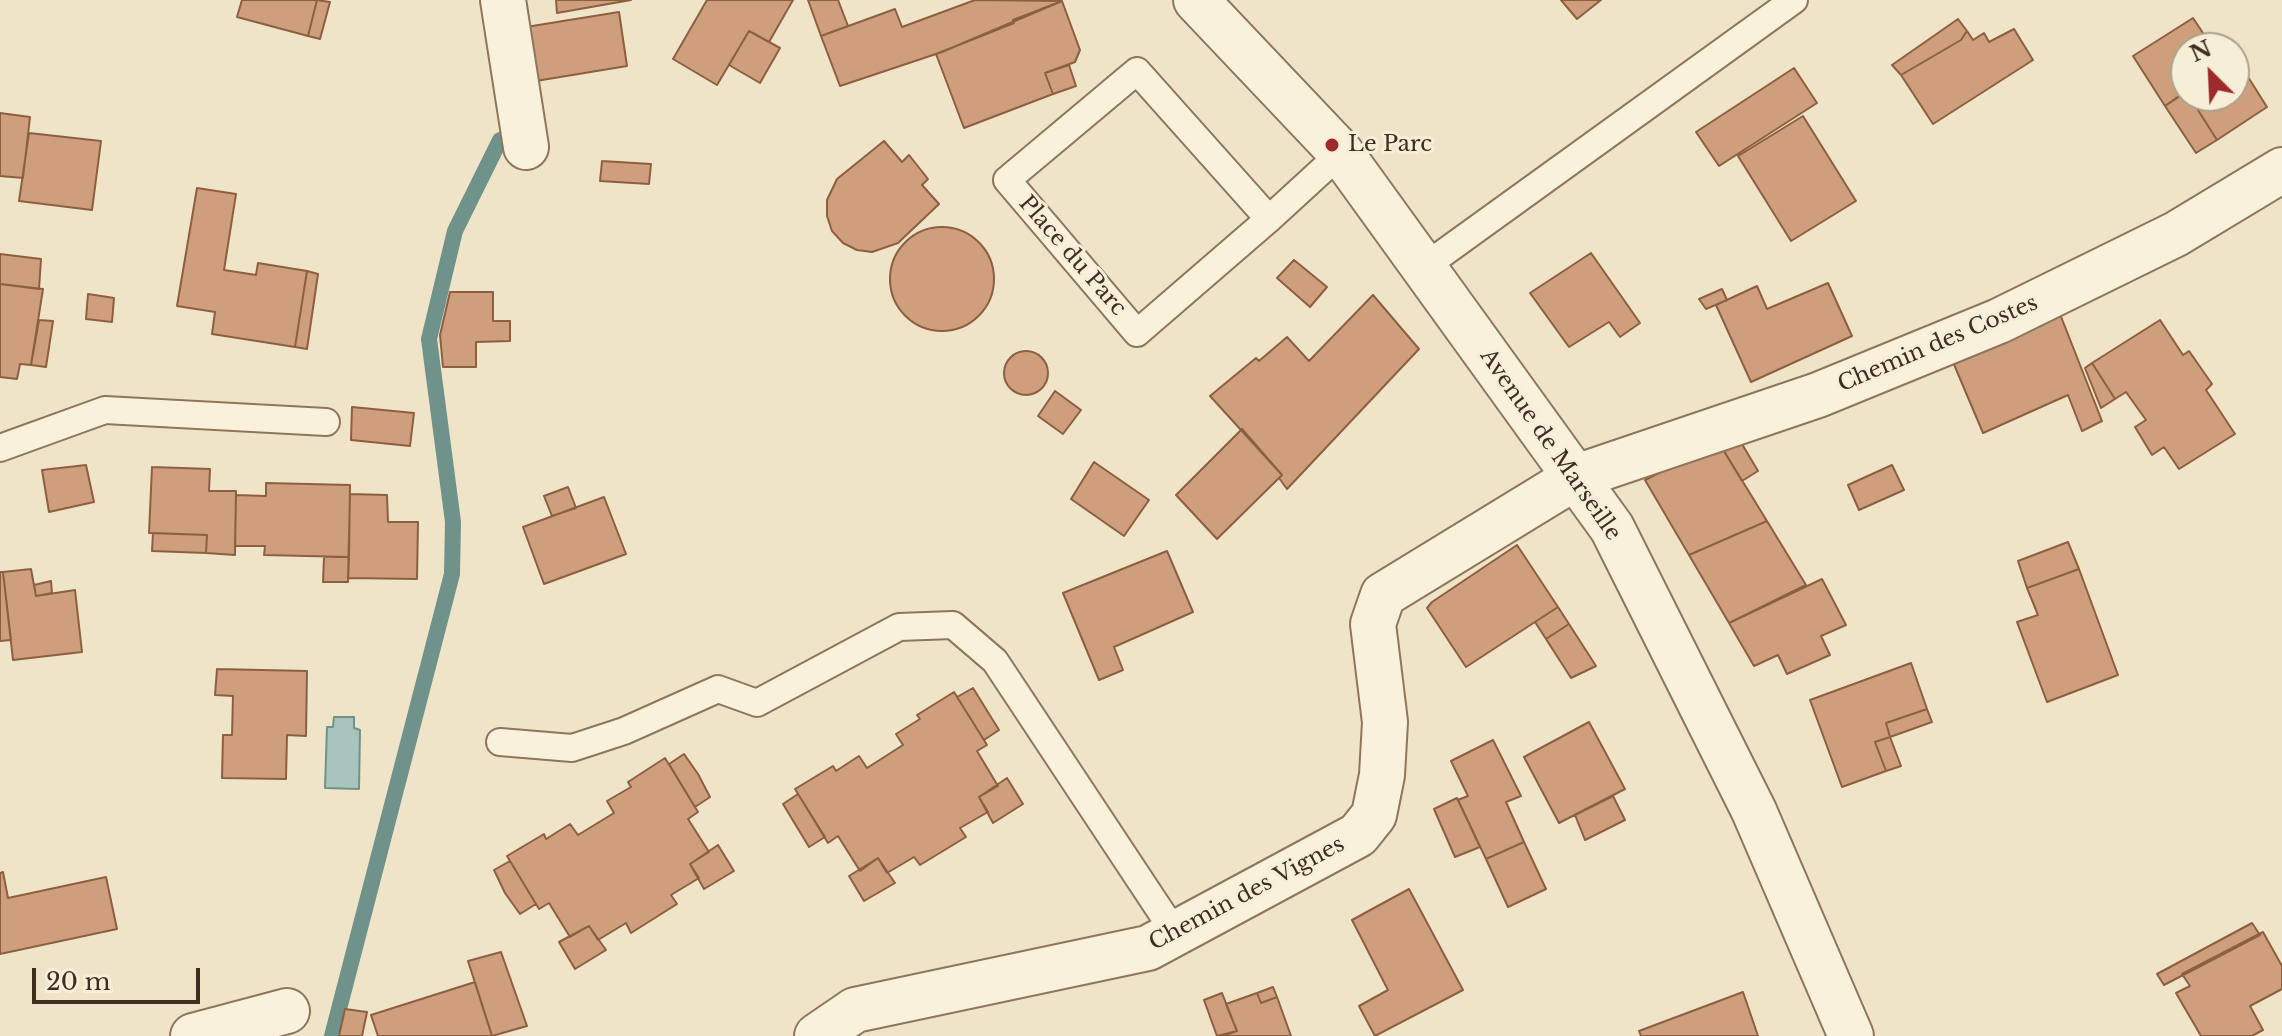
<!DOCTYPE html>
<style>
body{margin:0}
#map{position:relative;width:2282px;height:1036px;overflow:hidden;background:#f0e4c8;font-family:"Libre Baskerville",serif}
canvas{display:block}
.north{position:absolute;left:2170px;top:32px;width:80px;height:80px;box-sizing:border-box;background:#f7eed8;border:2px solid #ada18e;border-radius:50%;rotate:336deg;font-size:22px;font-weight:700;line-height:32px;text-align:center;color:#3d2e20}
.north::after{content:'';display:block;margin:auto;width:28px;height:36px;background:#9e2a2b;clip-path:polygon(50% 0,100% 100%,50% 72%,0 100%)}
.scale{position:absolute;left:32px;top:968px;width:168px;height:36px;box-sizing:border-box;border:4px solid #3d2e20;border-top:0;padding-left:10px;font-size:24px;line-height:28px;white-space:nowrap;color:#3d2e20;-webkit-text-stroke:6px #f7eed8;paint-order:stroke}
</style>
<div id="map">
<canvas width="2282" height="1036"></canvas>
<div class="north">N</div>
<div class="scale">20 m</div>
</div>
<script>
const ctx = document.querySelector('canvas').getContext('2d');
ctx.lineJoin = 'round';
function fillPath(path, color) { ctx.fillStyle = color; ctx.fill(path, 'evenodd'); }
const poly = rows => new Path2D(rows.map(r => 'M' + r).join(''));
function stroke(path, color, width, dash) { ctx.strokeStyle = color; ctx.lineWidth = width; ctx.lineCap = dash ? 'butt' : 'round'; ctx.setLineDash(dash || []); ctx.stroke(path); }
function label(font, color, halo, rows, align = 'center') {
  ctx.font = font + ' "Libre Baskerville",serif'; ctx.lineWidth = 6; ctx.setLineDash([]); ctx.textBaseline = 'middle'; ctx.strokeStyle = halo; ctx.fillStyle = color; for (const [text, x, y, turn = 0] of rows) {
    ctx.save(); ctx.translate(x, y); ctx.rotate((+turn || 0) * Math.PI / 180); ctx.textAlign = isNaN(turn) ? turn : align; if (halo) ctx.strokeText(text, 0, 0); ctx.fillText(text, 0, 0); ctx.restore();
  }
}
const water = poly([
 [334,717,354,717,354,728,360,730,359,789,325,788,327,727,333,727,334,717]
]);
fillPath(water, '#a9c4bc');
stroke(water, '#6f938a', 2);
stroke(poly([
 [332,1036,452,574,453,522,429,339,455,231,500,140]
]), '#6f938a', 16);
const building = poly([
 [242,0,317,0,308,36,237,17,242,0],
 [317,0,330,2,320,39,308,36,317,0],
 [556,0,631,0,557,13,556,0],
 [707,0,793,0,769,42,749,31,717,85,673,59,707,0],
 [808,0,838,0,848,26,821,36,808,0],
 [975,0,1062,1,942,52,840,86,821,36,895,9,902,27,975,0],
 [1561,0,1601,0,1577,19,1561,0],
 [1062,1,1080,50,1075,62,1045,73,1053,94,964,128,936,54,1014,23,1013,20,1062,1],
 [619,12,627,66,536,81,526,27,619,12],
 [2193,18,2213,48,2186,48,2186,92,2165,106,2133,56,2193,18],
 [1958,19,1967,31,1961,40,1901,75,1892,65,1958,19],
 [2014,29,2033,60,1933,124,1901,75,1961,40,1967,31,1973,40,1984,33,1989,42,2014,29],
 [749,31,780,48,760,83,729,65,749,31],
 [2236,58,2267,107,2217,140,2189,96,2234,96,2236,58],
 [1069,65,1076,86,1053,94,1045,73,1069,65],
 [1794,68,1817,103,1719,166,1696,132,1794,68],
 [2186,91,2186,96,2189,96,2217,140,2196,153,2165,106,2186,91],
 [0,113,30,117,23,178,0,176,0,113],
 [1803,116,1856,201,1791,241,1738,156,1803,116],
 [29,133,101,141,92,210,19,201,29,133],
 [884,141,902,162,909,155,928,179,922,185,939,204,898,243,872,252,857,250,843,243,832,231,827,216,827,200,837,179,884,141],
 [602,161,651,164,649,184,600,181,602,161],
 [197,188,236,194,224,270,256,275,258,263,307,271,295,347,212,334,215,312,177,306,197,188],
 '890 279a52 52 0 1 1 104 0a52 52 0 1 1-104 0Z',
 [1591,253,1640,323,1620,337,1609,322,1569,347,1530,293,1591,253],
 [0,254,41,259,39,289,0,284,0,254],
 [1294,260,1327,287,1310,307,1277,278,1294,260],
 [307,271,318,274,307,349,295,347,307,271],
 [1828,283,1852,336,1751,382,1716,305,1757,286,1767,309,1828,283],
 [0,284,43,289,31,365,20,364,17,379,0,377,0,284],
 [1722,289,1727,300,1706,309,1699,299,1722,289],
 [450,292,493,292,493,321,510,321,510,341,476,342,476,367,443,367,440,335,450,292],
 [88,294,114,298,112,322,86,319,88,294],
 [1373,295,1419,349,1287,489,1279,478,1282,475,1210,396,1256,358,1259,361,1287,337,1309,361,1373,295],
 [2060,314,2102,421,2082,431,2068,395,1983,433,1950,355,2060,314],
 [39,320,53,321,46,367,31,365,39,320],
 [2160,320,2183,355,2189,351,2212,384,2206,390,2235,434,2179,469,2164,447,2152,455,2135,427,2146,420,2126,392,2115,399,2092,363,2160,320],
 '1004 373a22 22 0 1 1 44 0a22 22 0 1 1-44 0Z',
 [2092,363,2115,399,2101,408,2085,368,2092,363],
 [1055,391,1081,410,1063,434,1038,416,1055,391],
 [352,407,414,413,410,446,351,440,352,407],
 [1242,429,1282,475,1217,539,1176,495,1242,429],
 [1736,434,1758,471,1742,481,1719,443,1736,434],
 [1719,443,1767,521,1689,555,1645,480,1719,443],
 [1094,462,1149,500,1124,536,1071,499,1094,462],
 [86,465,94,502,49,512,42,470,86,465],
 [1892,465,1904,490,1859,510,1848,485,1892,465],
 [152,467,210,469,209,491,236,491,235,555,206,553,207,535,149,533,152,467],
 [266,483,350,485,349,557,264,555,265,546,235,546,236,495,266,496,266,483],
 [568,487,576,508,552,516,544,496,568,487],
 [350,494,387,495,388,522,418,522,417,579,348,578,350,494],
 [604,497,626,554,544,584,523,527,604,497],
 [1767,521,1806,585,1729,623,1689,555,1767,521],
 [153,533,207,535,206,553,152,551,153,533],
 [2068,542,2079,569,2027,588,2018,561,2068,542],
 [1517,545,1558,607,1466,667,1427,608,1432,602,1517,545],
 [1167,551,1193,612,1114,647,1123,670,1099,680,1063,593,1167,551],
 [324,557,349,557,348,582,323,582,324,557],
 [31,569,36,596,75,590,82,652,13,660,3,572,31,569],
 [2079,569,2118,675,2047,702,2017,622,2038,615,2027,588,2079,569],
 [0,572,3,572,11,640,0,641,0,572],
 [1822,579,1846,625,1821,636,1830,655,1787,674,1778,655,1754,666,1729,623,1822,579],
 [51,581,52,593,36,596,34,585,51,581],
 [1558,607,1569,624,1546,639,1535,622,1558,607],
 [1569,624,1596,666,1571,678,1546,639,1569,624],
 [1911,663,1927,709,1886,723,1890,737,1875,742,1886,771,1842,787,1810,700,1911,663],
 [217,669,307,671,306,736,287,735,286,779,222,778,223,735,232,735,233,696,215,695,217,669],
 [973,688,999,730,984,740,957,697,973,688],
 [954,692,987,745,977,751,998,786,979,797,988,812,960,828,966,837,920,865,914,857,887,873,878,858,860,871,838,836,828,843,795,789,833,766,836,771,859,756,867,768,903,745,896,734,920,719,917,715,954,692],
 [1927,709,1932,722,1890,737,1886,723,1927,709],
 [1589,722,1625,789,1559,823,1524,757,1589,722],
 [1890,737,1901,766,1886,771,1875,742,1890,737],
 [1493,740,1521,796,1506,802,1524,842,1486,859,1458,800,1468,796,1451,761,1493,740],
 [684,754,698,774,710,797,695,807,669,764,684,754],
 [665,758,698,812,688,819,709,852,690,864,699,878,671,895,677,904,631,933,626,923,598,940,589,926,570,937,549,903,539,909,507,856,544,834,546,839,570,824,578,835,614,813,607,801,631,787,628,782,665,758],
 [1007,778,1023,804,993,823,979,797,1007,778],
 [798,794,825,837,809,847,783,804,798,794],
 [1613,796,1625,820,1585,840,1575,815,1613,796],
 [1457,798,1480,847,1455,857,1434,809,1457,798],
 [1524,842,1546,889,1508,907,1486,859,1524,842],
 [718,845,734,871,704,889,690,864,718,845],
 [878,858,895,883,864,901,849,876,878,858],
 [510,861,536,904,520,914,505,893,494,870,510,861],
 [3,872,8,898,106,877,117,929,0,954,0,873,3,872],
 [1409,889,1463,990,1375,1036,1359,1006,1388,990,1352,920,1409,889],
 [2252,923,2260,935,2164,985,2157,974,2252,923],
 [589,926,606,950,575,969,559,942,589,926],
 [2263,932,2282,966,2282,989,2250,1006,2263,1030,2252,1036,2201,1036,2176,993,2190,986,2182,974,2263,932],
 [501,952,527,1026,492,1036,468,961,501,952],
 [475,982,492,1036,378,1036,371,1015,475,982],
 [1273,987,1277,997,1261,1003,1257,993,1273,987],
 [1743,992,1758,1036,1641,1036,1639,1031,1743,992],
 [1222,993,1237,1031,1217,1036,1204,1000,1222,993],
 [1257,993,1261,1003,1277,997,1291,1036,1223,1036,1237,1031,1226,1004,1257,993],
 [345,1009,367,1012,362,1036,339,1036,345,1009]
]);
fillPath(building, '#cf9f7d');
stroke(building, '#8d5f41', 2);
const service = poly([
 [1269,219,1137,71,1007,180,1137,333,1269,219,1341,153],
 [1424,267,1794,0],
 [0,448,105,410,326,422],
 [500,742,572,748,624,731,718,689,757,703,899,627,953,625,995,661,1175,933]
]);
const minor = poly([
 [503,0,526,147],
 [193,1036,287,1011],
 [817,1036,855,1010,1148,948,1358,835,1374,815,1382,775,1385,722,1373,624,1383,595,1576,477,1818,395,1999,321,2176,234,2282,170]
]);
const tertiary = poly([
 [1196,0,1341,153,1612,528,1754,811,1851,1036]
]);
stroke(service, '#8d765c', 30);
stroke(minor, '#8d765c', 48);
stroke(tertiary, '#8d765c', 48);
stroke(service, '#faf1dc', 26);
stroke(minor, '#faf1dc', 44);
stroke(tertiary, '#faf1dc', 44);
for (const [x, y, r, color] of [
 [1332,145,8,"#9e2a2b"]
]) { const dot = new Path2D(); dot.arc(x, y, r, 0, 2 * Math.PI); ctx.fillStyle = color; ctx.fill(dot); stroke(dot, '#f7eed8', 3); }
label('22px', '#3d2e20', '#f7eed8', [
 ["Le Parc",1348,145]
], 'left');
label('22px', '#3d2e20', '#f7eed8', [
 ["Place du Parc",1072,256,49],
 ["Chemin des Costes",1938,344,-23],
 ["Avenue de Marseille",1550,445,55],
 ["Chemin des Vignes",1247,894,-28]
]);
</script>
